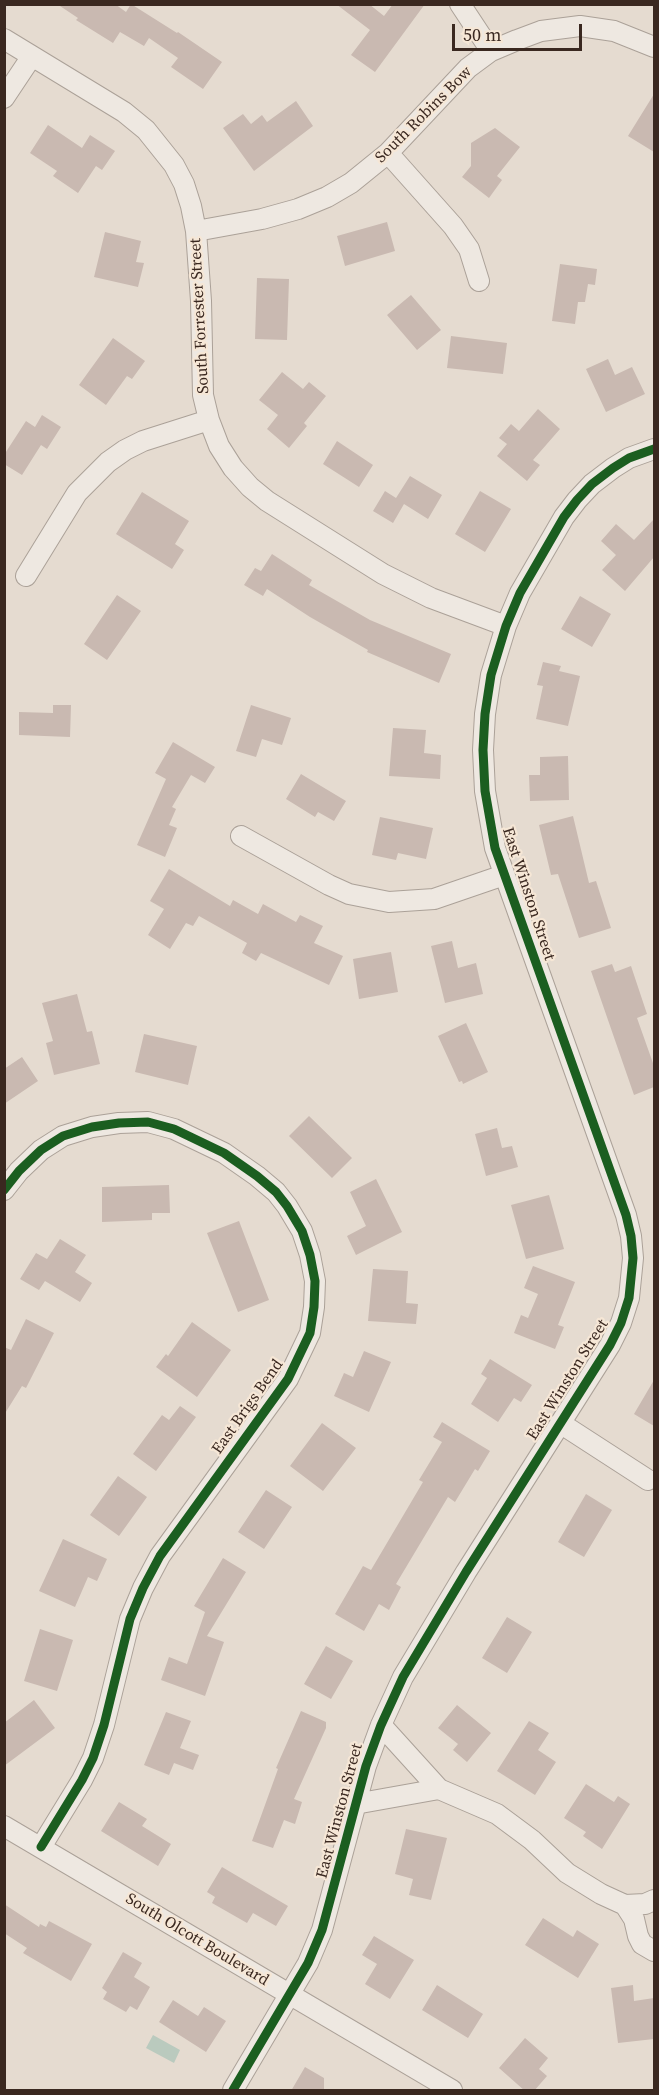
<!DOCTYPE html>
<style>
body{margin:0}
#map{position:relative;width:659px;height:2095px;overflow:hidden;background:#e5dbd0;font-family:"Source Serif 4",serif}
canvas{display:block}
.frame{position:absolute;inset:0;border:6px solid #3a2820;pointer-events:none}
.scale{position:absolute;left:452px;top:24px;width:130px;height:27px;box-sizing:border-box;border:3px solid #3a2820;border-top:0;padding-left:8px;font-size:18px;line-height:21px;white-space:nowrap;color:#3a2820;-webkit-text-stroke:4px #f6e7d6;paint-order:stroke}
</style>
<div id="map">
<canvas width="659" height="2095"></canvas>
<div class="frame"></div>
<div class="scale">50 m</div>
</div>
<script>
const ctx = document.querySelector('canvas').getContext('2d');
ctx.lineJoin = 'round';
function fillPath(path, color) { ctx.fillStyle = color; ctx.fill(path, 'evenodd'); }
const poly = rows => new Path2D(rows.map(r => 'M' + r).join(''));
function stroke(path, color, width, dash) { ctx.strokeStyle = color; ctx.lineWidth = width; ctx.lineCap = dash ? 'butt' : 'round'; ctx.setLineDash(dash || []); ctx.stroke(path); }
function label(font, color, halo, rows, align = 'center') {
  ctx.font = font + ' "Source Serif 4",serif'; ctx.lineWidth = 4.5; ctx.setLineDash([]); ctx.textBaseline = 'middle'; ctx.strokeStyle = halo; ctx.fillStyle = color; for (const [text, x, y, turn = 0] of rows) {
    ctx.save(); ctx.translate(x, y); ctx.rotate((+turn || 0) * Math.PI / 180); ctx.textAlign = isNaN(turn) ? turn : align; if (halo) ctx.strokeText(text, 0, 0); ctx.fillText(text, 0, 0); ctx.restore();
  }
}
fillPath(poly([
 [153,2035,180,2050,174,2063,146,2048]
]), '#bacabe');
fillPath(poly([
 [57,4,115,4,126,12,131,4,177,33,178,32,222,62,203,89,171,67,178,58,149,38,144,46,120,32,113,43,76,20,78,18],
 [336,4,369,4,384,16,393,4,425,4,375,72,351,55,370,30],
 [654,94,654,152,628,136],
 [296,101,313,126,254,171,223,128,243,114,251,124,262,115,267,122],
 [48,125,82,148,90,135,115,151,102,170,96,166,78,193,53,176,57,171,30,153],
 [495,128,520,147,497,176,502,180,489,198,462,177,471,166,471,143],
 [387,222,395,251,345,266,337,236],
 [105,232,141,241,136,262,144,263,138,287,94,277],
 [560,264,597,269,595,285,588,284,585,302,578,302,575,324,552,321],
 [257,278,289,279,287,340,255,339],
 [411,295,441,330,417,350,387,315],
 [451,336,507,343,503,374,447,368],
 [113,338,145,361,132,379,127,376,106,405,79,385],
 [608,359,615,375,632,367,645,394,606,412,586,369],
 [282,372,303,389,309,382,326,396,304,423,307,426,289,448,267,429,278,415,259,400],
 [538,409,560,429,533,460,540,465,527,481,497,456,507,444,499,438,511,424,519,431],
 [42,415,61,427,47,449,41,445,22,475,4,464,4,455,26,421,35,427],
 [337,441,373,465,359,487,323,464],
 [410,476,442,495,428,519,404,504,393,523,373,511,385,491,396,498],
 [480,491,511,509,485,552,455,534],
 [142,492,189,521,175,544,184,550,172,569,116,534],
 [654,519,654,557,625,591,602,570,616,555,601,541,616,524,634,540],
 [272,554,312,580,309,585,370,620,451,654,439,683,367,652,368,650,310,617,267,589,263,596,244,585,255,568,261,571],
 [117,595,141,611,107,660,84,644],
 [580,596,611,614,592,647,561,629],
 [543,662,561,666,559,671,580,676,568,726,536,719,543,686,537,685],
 [53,705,71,705,70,737,19,735,19,712,53,713],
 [251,705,291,718,282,745,262,739,256,757,236,751],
 [393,728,426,730,424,753,441,755,440,779,389,776],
 [173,742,215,767,205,783,191,775,172,807,176,809,169,825,177,828,165,857,137,845,166,779,155,773],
 [568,756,569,800,530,801,529,775,540,775,540,757],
 [301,774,346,801,334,821,318,812,315,817,286,799],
 [573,816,589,883,596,881,611,928,579,938,558,874,551,875,539,825],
 [380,817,433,828,426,859,398,853,396,860,372,855],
 [169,869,230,906,233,900,258,914,263,904,296,922,300,915,323,926,314,943,343,956,329,985,261,953,256,961,242,953,247,943,199,916,193,926,186,923,170,949,148,935,164,909,150,901],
 [452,941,458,968,476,963,483,994,445,1003,431,946],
 [391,952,398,992,359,999,353,959],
 [612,964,615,972,631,966,647,1014,637,1018,654,1066,654,1087,634,1095,591,971],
 [77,994,87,1032,92,1031,100,1064,54,1075,46,1043,53,1041,42,1003],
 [466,1023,488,1072,463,1084,462,1081,459,1082,438,1036],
 [144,1034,197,1046,188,1085,135,1072],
 [22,1057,38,1081,4,1104,4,1069],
 [309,1116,352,1158,332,1178,289,1136],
 [497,1128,502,1148,512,1146,518,1167,486,1176,475,1134],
 [376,1179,402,1232,356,1255,347,1236,366,1226,350,1192],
 [169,1185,170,1213,152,1213,152,1220,102,1222,102,1187],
 [549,1195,564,1249,526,1259,511,1205],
 [239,1221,269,1300,238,1312,207,1233],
 [60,1239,86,1255,75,1272,92,1283,80,1302,45,1281,39,1290,20,1279,36,1253,47,1259],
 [533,1266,575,1282,558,1325,564,1327,555,1349,514,1333,521,1315,528,1318,538,1294,524,1288],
 [373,1269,408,1271,406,1303,418,1304,416,1324,368,1321],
 [26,1319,54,1333,26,1388,22,1386,4,1415,4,1347,11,1350],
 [192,1322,231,1350,197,1397,156,1367,166,1354,168,1356],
 [364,1351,391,1362,369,1412,334,1396,344,1373,353,1377],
 [490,1359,532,1385,521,1402,514,1398,498,1422,471,1404,487,1378,481,1374],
 [654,1380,654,1426,634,1414],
 [180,1406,196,1417,156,1471,133,1454,162,1415,169,1420],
 [442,1422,490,1451,478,1471,475,1469,455,1502,448,1497,396,1584,401,1587,389,1610,379,1604,364,1631,335,1614,363,1566,371,1570,423,1482,419,1480,442,1442,433,1437],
 [322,1423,356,1448,323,1491,290,1466],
 [118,1476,147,1497,119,1536,90,1515],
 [266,1490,292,1507,264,1549,238,1532],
 [586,1494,612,1510,584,1557,558,1542],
 [63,1539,107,1559,97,1581,88,1577,75,1607,39,1591],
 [223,1558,246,1572,207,1636,224,1642,205,1696,161,1680,169,1657,187,1664,205,1612,194,1606],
 [507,1617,532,1632,507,1673,482,1658],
 [40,1629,73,1640,57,1691,24,1681],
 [326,1646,353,1661,331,1699,304,1684],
 [34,1700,55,1728,4,1766,4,1723],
 [457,1705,491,1733,467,1762,453,1750,458,1744,438,1728],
 [301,1711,326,1722,326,1728,294,1799,302,1802,295,1824,284,1820,273,1848,252,1841,278,1769,276,1768],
 [166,1712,191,1721,180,1748,199,1755,193,1770,174,1763,169,1775,144,1765],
 [529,1721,549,1733,538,1750,556,1762,535,1795,497,1771],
 [586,1784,614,1802,618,1796,630,1804,602,1849,583,1836,586,1832,564,1818],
 [119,1802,147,1819,142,1826,171,1844,158,1866,101,1831],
 [406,1829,447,1838,431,1900,409,1895,413,1879,395,1874],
 [222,1867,288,1906,276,1926,253,1913,247,1923,212,1903,215,1897,207,1892],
 [4,1904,39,1927,40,1924,46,1927,49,1921,92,1944,71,1981,23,1953,27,1948,4,1933],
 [543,1918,573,1937,577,1930,599,1944,578,1978,525,1945],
 [374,1936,414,1960,390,1999,365,1984,377,1964,362,1955],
 [123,1952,142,1963,134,1977,150,1987,137,2010,130,2006,126,2012,103,1999,107,1992,102,1988],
 [437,1985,483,2014,468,2038,422,2010],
 [633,1985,634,2001,654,1998,654,2039,618,2043,611,1988],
 [173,2000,198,2016,204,2007,226,2021,206,2052,159,2022],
 [525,2038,548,2058,539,2069,547,2076,534,2091,525,2091,499,2068],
 [305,2067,324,2078,324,2091,291,2091]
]), '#c9b9b1');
const minor = poly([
 [460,4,491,51],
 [4,39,124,112,146,130,174,165,184,184,191,206,196,231,201,301,203,395,209,420,219,446,233,468,250,487,267,501,383,574,431,598,506,626],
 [4,98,32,56],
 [388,153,453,226,469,249,479,281],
 [196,231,262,219,298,209,327,197,351,183,388,153,468,68,491,51,517,40,541,31,580,26,614,31,654,47],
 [26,576,77,493,108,462,125,450,143,441,209,420],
 [241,836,329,885,349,894,389,902,434,899,504,875],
 [4,1190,19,1171,41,1150,63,1136,92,1127,119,1123,148,1122,174,1129,224,1153,257,1176,276,1192,287,1206,302,1231,310,1255,315,1281,314,1307,310,1333,288,1379,160,1556,143,1588,130,1619,104,1725,93,1758,82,1780,41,1847],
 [560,1423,648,1480],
 [381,1725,439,1789,497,1814,532,1840,567,1873,601,1894,625,1905,645,1904,654,1900],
 [355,1804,439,1789],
 [4,1826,452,2090],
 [625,1905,634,1919,638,1936,642,1944,654,1951],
 [233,2090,308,1963,322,1930,366,1766,381,1725,403,1677,466,1572,610,1345,621,1323,629,1298,633,1258,631,1236,626,1215,495,848,485,791,483,750,485,714,491,675,506,626,520,593,564,517,577,500,592,484,613,468,629,458,654,449]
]);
stroke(minor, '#aba198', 22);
stroke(minor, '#eee8e1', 20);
stroke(poly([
 [4,1190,19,1171,41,1150,63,1136,92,1127,119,1123,148,1122,174,1129,224,1153,257,1176,276,1192,287,1206,302,1231,310,1255,315,1281,314,1307,310,1333,288,1379,160,1556,143,1588,130,1619,104,1725,93,1758,82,1780,41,1847],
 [233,2090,308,1963,322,1930,366,1766,381,1725,403,1677,466,1572,610,1345,621,1323,629,1298,633,1258,631,1236,626,1215,495,848,485,791,483,750,485,714,491,675,506,626,520,593,564,517,577,500,592,484,613,468,629,458,654,449]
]), '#1b5e20', 9);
label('16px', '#3a2820', '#f6e7d6', [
 ["South Robins Bow",424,115,-45],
 ["South Forrester Street",200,316,-93],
 ["East Winston Street",528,894,72],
 ["East Winston Street",568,1380,-58],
 ["East Brigs Bend",248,1407,-55],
 ["East Winston Street",340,1811,-75],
 ["South Olcott Boulevard",197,1940,31]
]);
</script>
